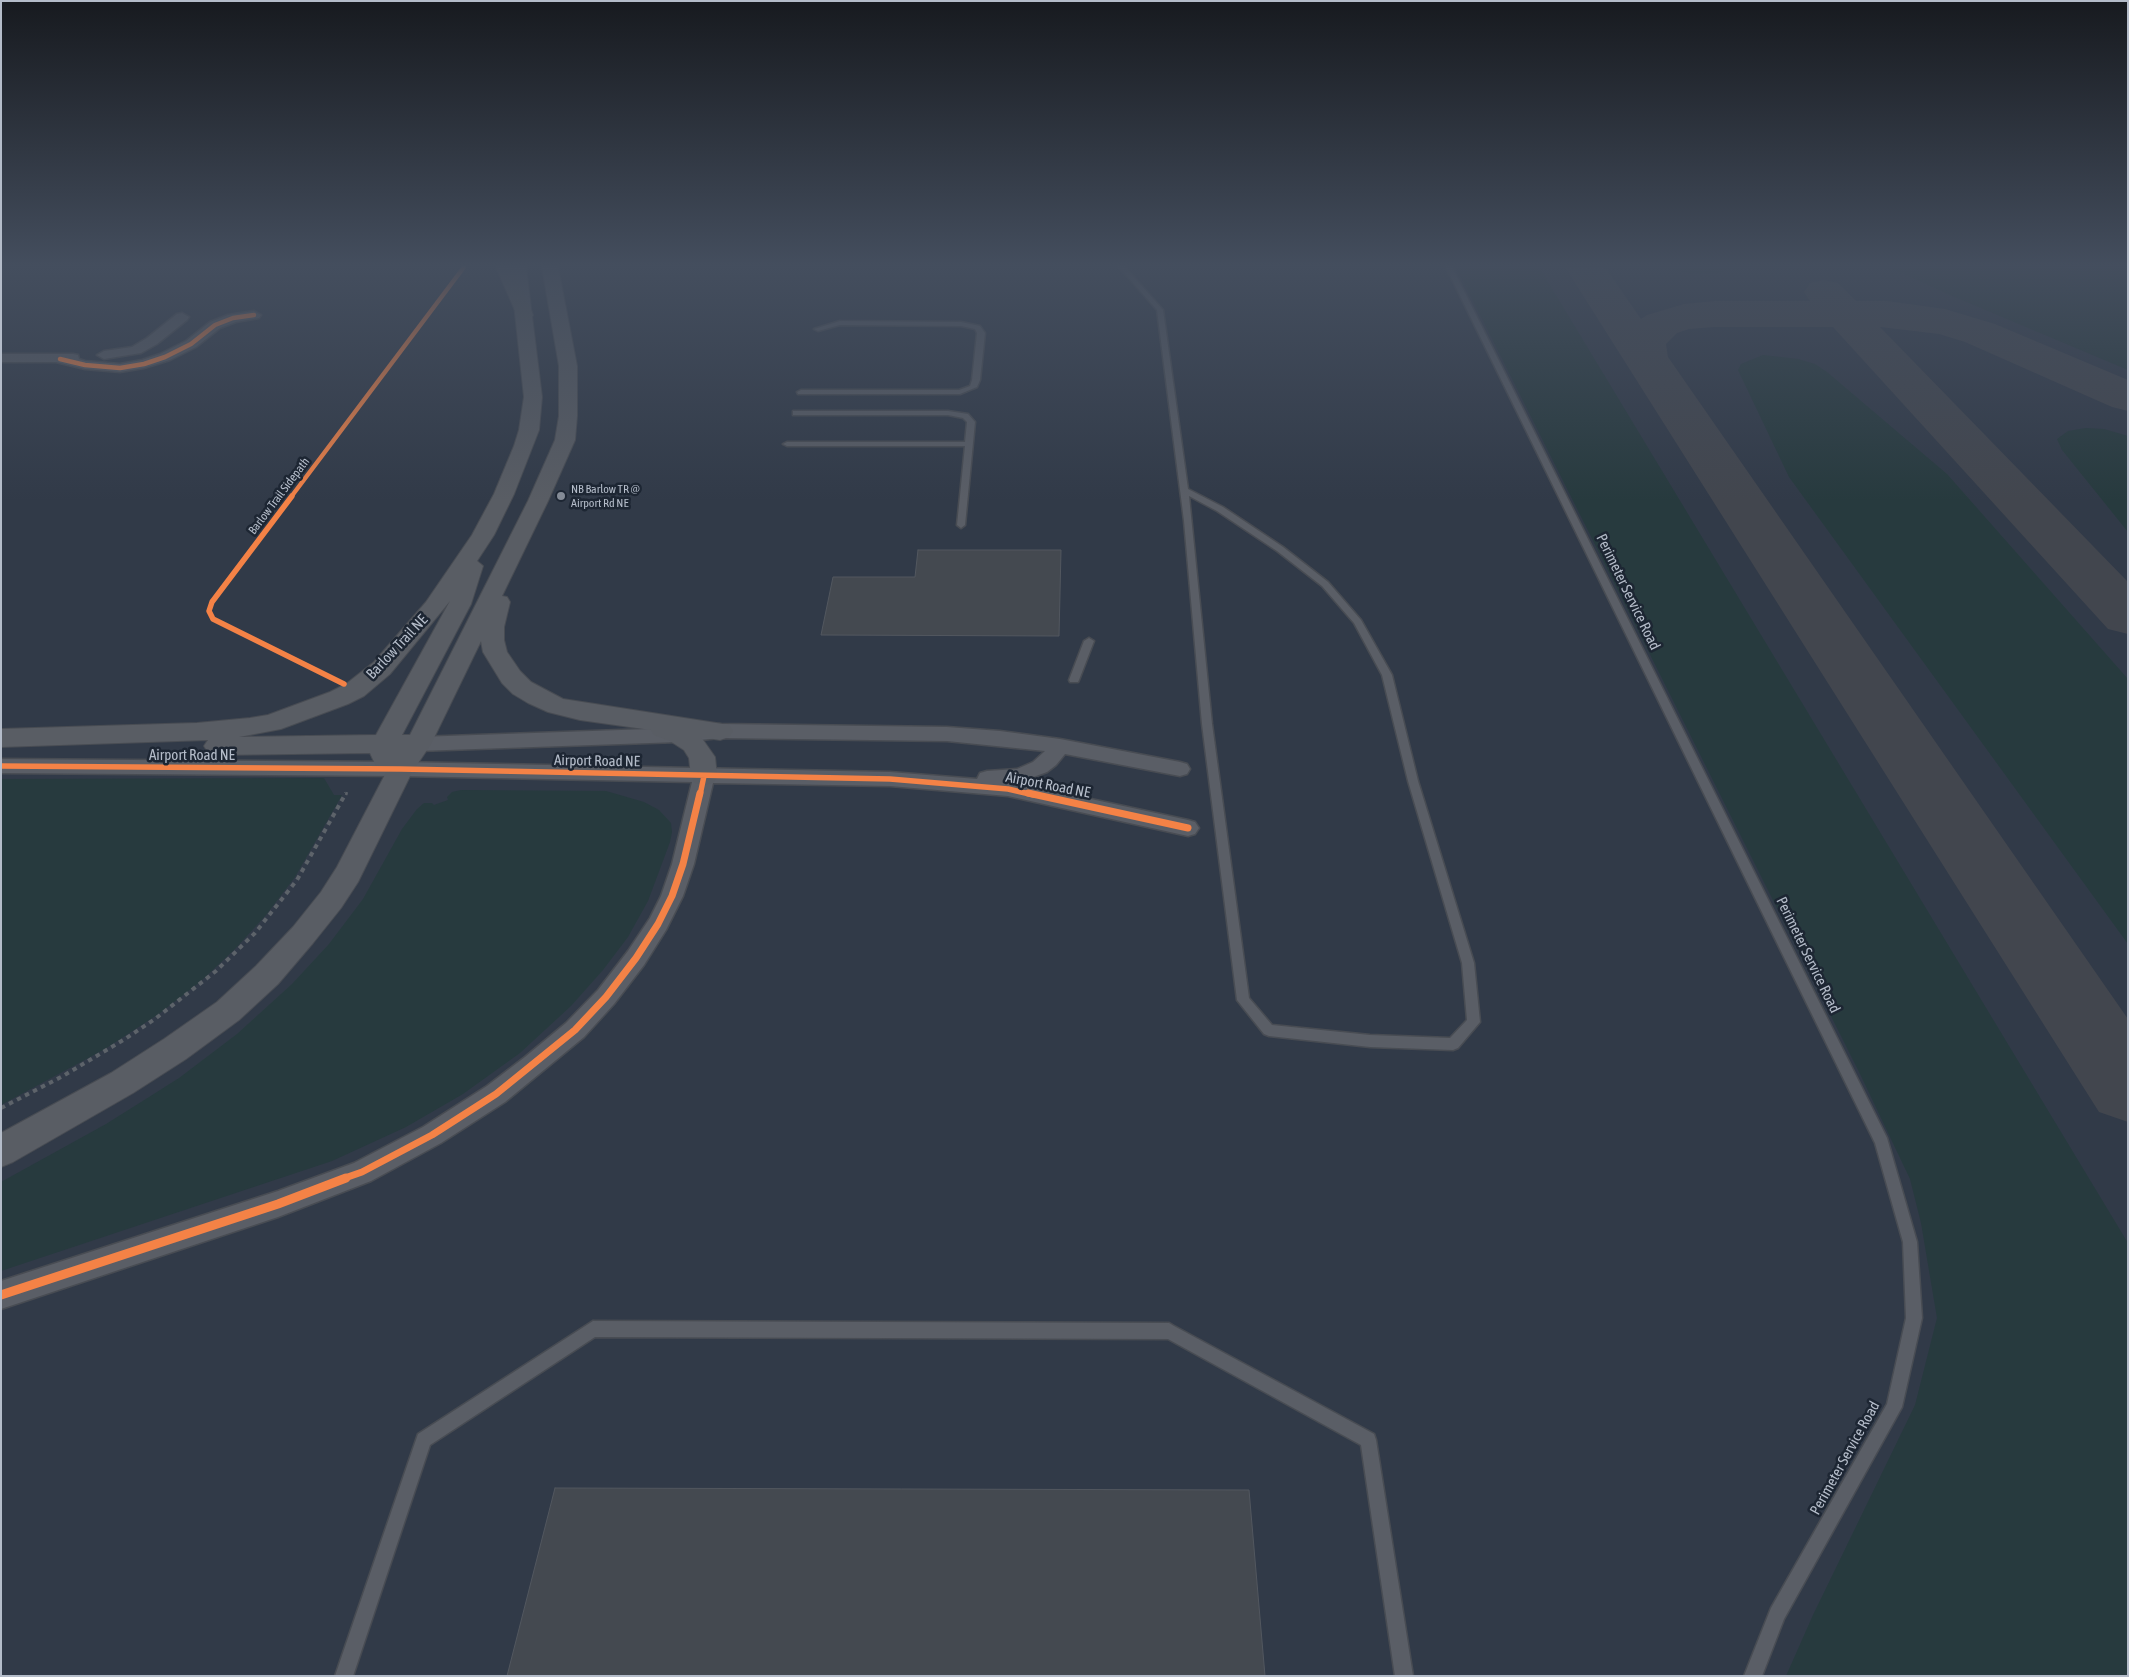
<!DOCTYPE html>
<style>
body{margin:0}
#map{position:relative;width:2129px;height:1677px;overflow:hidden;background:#2a3038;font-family:"Asap Condensed",sans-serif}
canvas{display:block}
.frame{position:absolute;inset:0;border:2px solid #b4bcc9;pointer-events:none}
</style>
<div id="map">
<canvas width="2129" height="1677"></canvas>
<div class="frame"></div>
</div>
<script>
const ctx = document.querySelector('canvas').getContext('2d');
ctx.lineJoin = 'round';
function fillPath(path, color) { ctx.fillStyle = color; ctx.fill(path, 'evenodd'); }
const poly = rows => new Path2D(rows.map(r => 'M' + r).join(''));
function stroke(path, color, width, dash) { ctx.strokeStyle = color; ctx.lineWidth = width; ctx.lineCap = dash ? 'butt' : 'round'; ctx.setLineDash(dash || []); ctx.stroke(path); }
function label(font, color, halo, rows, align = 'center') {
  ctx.font = font + ' "Asap Condensed",sans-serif'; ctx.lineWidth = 5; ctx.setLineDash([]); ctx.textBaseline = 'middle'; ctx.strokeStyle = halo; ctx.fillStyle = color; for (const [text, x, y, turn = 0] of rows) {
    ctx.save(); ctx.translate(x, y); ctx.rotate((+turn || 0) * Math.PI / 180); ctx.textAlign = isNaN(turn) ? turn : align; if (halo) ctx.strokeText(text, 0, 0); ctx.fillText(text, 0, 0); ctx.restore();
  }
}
fillPath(poly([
 [1,267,2128,267,2128,1676,1,1676]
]), '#313a48');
fillPath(poly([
 [1456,267,1539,267,2128,1243,2128,1676,1786,1676,1813,1615,1915,1405,1937,1318,1921,1223,1910,1179,1861,1076],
 [1665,267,1730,267,1729,269,1719,273,1706,274,1692,274],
 [1889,267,2128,267,2128,370,1950,295],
 [1763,355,1798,359,1815,364,1827,372,1947,474,2128,679,2128,944,1789,477,1738,370,1741,364],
 [2086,428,2104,429,2128,436,2128,532,2062,450,2057,439,2068,431],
 [324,778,334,795,342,795,295,877,266,915,235,949,200,982,160,1013,105,1049,1,1105,1,779],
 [461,790,606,791,644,802,659,810,671,823,672,832,670,842,648,901,628,937,603,970,571,1006,520,1053,463,1094,406,1127,332,1161,1,1271,1,1182,106,1124,149,1097,179,1078,237,1034,292,984,329,944,363,899,402,829,417,809,424,803,432,803,434,805,448,800,447,797,452,792]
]), '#273a3e');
fillPath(poly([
 [1565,267,1605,267,1641,319,1647,315,1684,304,1715,301,1810,301,1804,292,1810,283,1824,280,1838,283,1856,301,1887,301,1945,309,1995,324,2128,380,2128,411,2112,407,1965,342,1939,334,1880,327,2128,582,2128,634,2108,629,1833,327,1715,327,1689,329,1677,333,1666,344,1668,357,2128,1019,2128,1122,2099,1112,1565,267]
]), '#42464e');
const building = poly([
 [918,550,1061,550,1059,636,821,635,833,577,915,577,918,550],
 [555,1488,1249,1490,1265,1676,507,1676,555,1488]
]);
fillPath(building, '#444950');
stroke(building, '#52575f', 1);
const service = poly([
 [1119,267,1125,267,1163,310,1188,489,1223,507,1283,547,1328,582,1361,620,1392,675,1418,781,1474,963,1480,1022,1458,1048,1453,1050,1370,1047,1269,1036,1264,1034,1237,1000,1202,724,1184,521,1157,310,1119,267],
 [1189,496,1217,511,1277,551,1322,586,1354,623,1382,675,1408,781,1462,963,1467,1020,1450,1038,1370,1035,1272,1025,1249,998,1212,724,1189,496],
 [1446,267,1452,267,1887,1138,1917,1242,1922,1318,1902,1407,1784,1619,1762,1676,1744,1676,1771,1608,1887,1404,1906,1318,1903,1242,1875,1143,1446,267],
 [840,321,961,322,980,326,985,333,980,380,977,387,960,394,798,394,797,392,801,390,959,390,970,386,972,380,977,333,975,329,961,326,840,325,818,331,814,329,840,321],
 [793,411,948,411,968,414,975,422,965,525,961,528,957,525,965,446,787,446,783,444,787,442,965,442,967,422,963,418,948,415,793,415,793,411],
 [1089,638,1094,641,1079,680,1078,682,1070,682,1069,680,1084,641,1089,638],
 [593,1321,1169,1323,1174,1326,1374,1434,1376,1440,1413,1676,1395,1676,1361,1445,1168,1339,595,1337,430,1445,353,1676,335,1676,418,1434,593,1321]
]);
const minor = poly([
 [254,311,261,315,259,318,236,322,220,328,196,347,170,360,144,368,120,372,85,369,56,362,1,362,1,354,73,354,78,355,79,359,85,361,120,364,142,360,160,354,186,341,210,322,228,315,254,311],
 [182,313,189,317,187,320,157,344,141,353,104,359,97,355,104,351,132,347,147,338,177,314,182,313],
 [720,724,947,727,1000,731,1060,739,1180,762,1187,764,1190,769,1187,774,1180,776,1065,754,1056,765,1047,772,1017,783,1188,820,1195,822,1199,828,1195,834,1188,836,1008,796,890,786,713,783,694,864,683,896,666,930,644,965,614,1004,584,1037,505,1102,441,1143,371,1181,278,1217,1,1309,1,1281,278,1191,354,1163,423,1127,487,1086,525,1057,566,1023,598,990,628,951,650,918,661,896,672,864,692,782,401,776,1,773,1,759,401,762,890,772,977,779,980,773,987,771,1017,769,1033,762,1045,751,947,741,720,738,679,742,418,751,411,749,408,744,411,739,418,737,679,728,720,724]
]);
const secondary = poly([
 [510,267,526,267,542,397,539,430,514,494,494,535,477,561,483,566,471,604,402,735,410,735,528,501,555,440,559,416,559,366,542,267,558,267,577,366,577,416,575,440,548,501,502,596,507,597,510,602,504,627,504,640,507,652,520,671,531,682,563,699,729,725,733,731,729,737,720,740,701,737,715,757,717,776,713,783,704,785,695,783,691,776,689,758,684,750,670,741,654,735,651,730,580,720,548,712,528,703,513,694,502,683,483,652,481,641,431,744,412,772,358,882,341,908,313,943,278,984,239,1020,186,1059,133,1093,13,1162,1,1167,1,1133,111,1073,164,1039,217,1002,256,966,293,927,321,892,337,867,389,767,385,768,376,766,370,753,217,755,208,752,204,746,208,740,1,747,1,729,197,723,250,718,268,715,330,692,346,684,374,662,426,602,472,535,494,494,514,446,519,430,524,397,510,267],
 [450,601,376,735,239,737,281,729,348,704,364,696,390,674,450,601]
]);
const motorway = poly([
 [496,267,512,267,533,315,531,319,525,320,519,319,517,315,496,267]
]);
stroke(service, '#484c53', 3);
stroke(minor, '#484c53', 3);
stroke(secondary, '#484c53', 2);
stroke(motorway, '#474c53', 2);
stroke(poly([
 [346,795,347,792]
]), '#5d636a', 2.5, [3, 3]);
stroke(poly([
 [1,1108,63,1076,125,1039,155,1019,216,971,255,933,297,880,346,793]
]), '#5d636a', 4, [4.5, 4.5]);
fillPath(service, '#5a5e66');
fillPath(minor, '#5a5e66');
fillPath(secondary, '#595d64');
fillPath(motorway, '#5a5d60');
stroke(poly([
 [60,359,85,365,120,368,144,364,165,357,191,344,215,325,233,318,254,315],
 [291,497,464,267]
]), '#f48246', 4.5);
stroke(poly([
 [292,496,212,602,209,611,213,619,344,684],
 [1,766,401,769,890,779,1008,789,1034,795],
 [700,795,704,776]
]), '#f48246', 5.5);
stroke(poly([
 [1028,793,1188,828],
 [342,1179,362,1172,432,1135,496,1094,575,1030,606,997,636,958,658,924,672,896,683,864,700,793]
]), '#f48246', 7);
stroke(poly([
 [1,1295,278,1204,346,1178]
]), '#f48246', 9);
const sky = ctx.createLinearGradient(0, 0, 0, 501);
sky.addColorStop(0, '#171a1f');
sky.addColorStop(0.53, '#444e5e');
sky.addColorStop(1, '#444e5e00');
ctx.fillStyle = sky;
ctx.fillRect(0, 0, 2129, 501);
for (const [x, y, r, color] of [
 [561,496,5,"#848b96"]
]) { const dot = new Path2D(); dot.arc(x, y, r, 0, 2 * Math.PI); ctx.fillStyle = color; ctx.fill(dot); stroke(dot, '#1d2633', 2); }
label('12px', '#b4bcc9', '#1d2633', [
 ["NB Barlow TR @",571,489],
 ["Airport Rd NE",571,503]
], 'left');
label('12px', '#b4bcc9', '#1d2633', [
 ["Barlow Trail Sidepath",279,496,-53]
]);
label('15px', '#b4bcc9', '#1d2633', [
 ["Perimeter Service Road",1628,592,64],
 ["Barlow Trail NE",397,647,-47],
 ["Airport Road NE",192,755],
 ["Airport Road NE",597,761,1],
 ["Airport Road NE",1048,785,11],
 ["Perimeter Service Road",1808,955,64],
 ["Perimeter Service Road",1845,1458,-61]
]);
</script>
